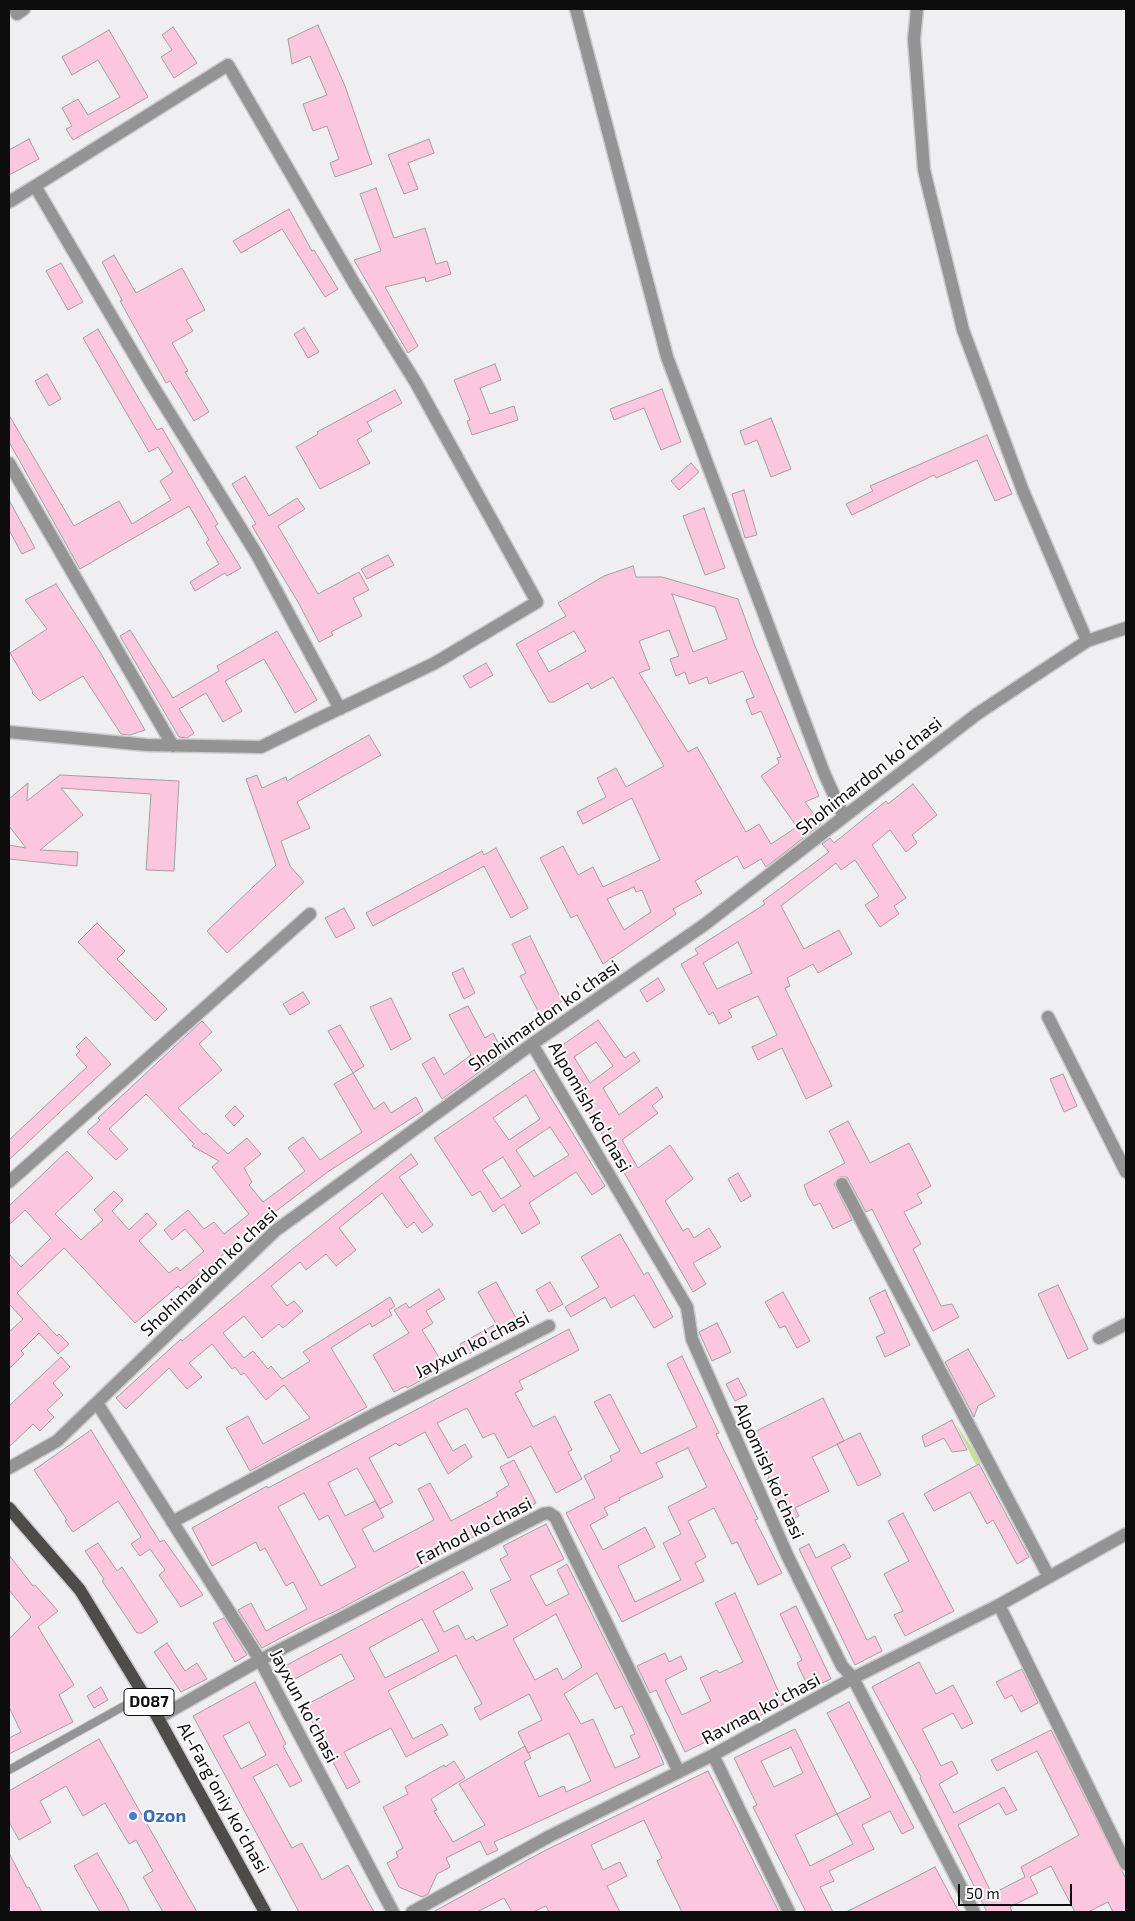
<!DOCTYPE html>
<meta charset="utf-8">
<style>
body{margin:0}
#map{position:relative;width:1135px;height:1921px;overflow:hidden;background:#efeff2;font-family:"Exo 2",sans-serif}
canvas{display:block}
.frame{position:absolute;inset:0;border:10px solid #0d0d0e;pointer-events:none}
.scale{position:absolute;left:958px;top:1884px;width:114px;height:22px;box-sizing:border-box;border:2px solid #0d0d0e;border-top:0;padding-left:6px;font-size:15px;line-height:18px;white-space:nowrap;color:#0d0d0e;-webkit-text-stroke:4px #fff;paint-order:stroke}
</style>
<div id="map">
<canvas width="1135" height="1921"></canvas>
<div class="frame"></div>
<div class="scale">50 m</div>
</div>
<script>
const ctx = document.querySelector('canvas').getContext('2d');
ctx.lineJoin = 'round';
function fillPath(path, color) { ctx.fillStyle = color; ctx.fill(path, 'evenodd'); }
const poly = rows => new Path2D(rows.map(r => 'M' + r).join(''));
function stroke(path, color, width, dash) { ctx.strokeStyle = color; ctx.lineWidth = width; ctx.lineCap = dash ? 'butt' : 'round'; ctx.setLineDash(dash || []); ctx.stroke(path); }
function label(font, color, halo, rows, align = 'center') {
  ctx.font = font + ' "Exo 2",sans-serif'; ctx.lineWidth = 4; ctx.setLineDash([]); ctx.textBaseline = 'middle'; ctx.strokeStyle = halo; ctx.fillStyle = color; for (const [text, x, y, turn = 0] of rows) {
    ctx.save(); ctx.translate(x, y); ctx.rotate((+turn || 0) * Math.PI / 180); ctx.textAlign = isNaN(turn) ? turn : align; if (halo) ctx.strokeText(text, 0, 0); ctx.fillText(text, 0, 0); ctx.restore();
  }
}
fillPath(poly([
 [955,1423,982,1462,976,1465]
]), '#cbde93');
const building = poly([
 [318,25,345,86,372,164,335,177,330,163,339,159,327,126,313,131,303,104,327,95,310,56,292,64,288,39,318,25],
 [173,27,197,63,174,78,161,57,172,50,162,35,173,27],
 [109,30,148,97,73,140,66,129,72,126,62,108,78,99,88,115,120,97,98,60,72,75,62,57,109,30],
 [29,139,39,159,9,175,9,150,29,139],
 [429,139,434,153,408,163,418,189,404,194,388,155,429,139],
 [376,188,394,238,425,228,436,264,447,261,451,274,426,282,425,277,385,287,418,346,408,353,354,260,381,251,360,194,376,188],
 [289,209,312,251,314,250,338,289,325,297,282,229,241,253,233,241,289,209],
 [114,255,136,293,182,268,205,310,186,320,193,331,172,343,188,371,185,372,209,412,194,421,170,381,166,383,120,301,122,300,102,262,114,255],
 [61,263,83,302,68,310,46,271,61,263],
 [304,328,319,352,308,358,294,334,304,328],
 [98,329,157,430,162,428,218,524,215,526,241,568,227,576,225,573,195,591,190,582,219,564,206,542,209,540,189,506,80,569,9,442,9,415,74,526,119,501,132,524,171,500,160,481,173,472,158,447,149,452,83,338,98,329],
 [495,364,501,380,480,388,490,414,514,406,518,420,472,435,467,421,470,420,454,380,495,364],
 [47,374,61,399,49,406,35,381,47,374],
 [662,389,681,442,661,450,644,408,614,420,610,409,662,389],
 [395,390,402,403,367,422,372,431,357,440,370,463,320,489,296,447,318,434,317,432,395,390],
 [771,418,791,469,771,477,757,440,745,445,740,431,771,418],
 [987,435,1012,494,995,501,977,460,936,478,934,475,852,515,846,504,873,491,870,486,987,435],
 [691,463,699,472,679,490,671,481,691,463],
 [245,476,269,516,297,498,305,509,278,526,318,594,359,572,369,590,353,598,362,616,331,632,333,635,319,642,298,602,252,526,256,524,232,484,245,476],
 [744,490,757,535,745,538,732,494,744,490],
 [9,500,35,548,22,554,9,530,9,500],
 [704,508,725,568,705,575,683,516,704,508],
 [388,555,394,565,367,579,361,569,388,555],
 [633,566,636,577,662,577,738,599,755,646,819,796,805,802,821,824,766,867,761,859,744,869,737,856,695,881,702,893,673,909,676,914,603,964,577,915,571,918,540,858,563,846,578,875,593,867,603,887,660,860,632,798,583,824,577,812,606,797,597,778,616,768,626,787,664,766,613,677,591,689,588,683,554,702,549,702,516,644,566,616,558,603,604,576,633,566],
 [672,594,715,607,727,639,693,652,672,594],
 [669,630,679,656,670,659,676,676,685,672,689,684,707,677,709,684,743,671,754,697,746,700,752,715,761,711,781,757,777,758,779,763,761,776,797,827,771,844,759,824,746,832,697,747,688,752,639,673,650,669,639,641,669,630],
 [574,631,586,651,549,672,537,651,574,631],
 [634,887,636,892,642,890,651,912,624,930,607,899,634,887],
 [56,584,100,652,145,730,130,735,121,734,83,676,40,701,32,693,33,692,10,653,47,629,25,600,56,584],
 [130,630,173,698,219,671,217,666,277,631,317,700,295,713,264,659,225,681,242,711,223,722,206,693,179,709,194,733,187,738,179,737,120,636,130,630],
 [486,663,493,675,470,688,463,676,486,663],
 [369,735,381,755,297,802,310,828,281,841,290,866,304,882,227,953,207,931,276,865,246,779,257,775,262,788,286,777,287,781,369,735],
 [60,775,179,781,174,871,146,870,151,794,61,788,83,815,40,850,78,852,77,866,9,859,9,845,26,848,9,826,9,799,28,783,27,801,60,775],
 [913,784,937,815,912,835,917,843,906,852,890,830,872,845,906,898,894,906,899,914,880,927,865,905,879,896,855,860,841,870,836,863,781,906,804,949,839,930,852,954,818,973,813,964,787,978,790,986,785,988,832,1086,806,1099,782,1048,758,1060,752,1047,777,1035,758,996,728,1010,732,1017,719,1024,713,1012,709,1015,681,964,698,954,695,949,765,904,763,901,829,852,822,844,830,838,834,843,886,801,888,804,913,784],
 [738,942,752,973,717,989,703,963,738,942],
 [496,848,528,908,511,918,484,866,373,926,366,913,482,851,484,855,496,848],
 [344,908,355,928,336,938,325,918,344,908],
 [97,923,125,951,117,959,167,1009,155,1021,78,942,97,923],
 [530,936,562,1001,541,1017,520,976,526,973,512,944,530,936],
 [463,968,475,993,464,999,452,973,463,968],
 [658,978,665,990,647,1002,640,990,658,978],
 [303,992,310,1003,290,1015,283,1004,303,992],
 [391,998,411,1039,391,1050,370,1007,391,998],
 [468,1006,485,1038,493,1033,504,1054,442,1099,422,1064,434,1057,444,1075,471,1055,449,1015,468,1006],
 [598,1020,625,1058,634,1052,640,1061,603,1088,619,1115,657,1087,663,1097,652,1106,658,1113,622,1140,638,1168,670,1145,693,1179,665,1201,683,1231,688,1228,694,1238,709,1228,721,1247,693,1263,706,1284,693,1292,554,1051,598,1020],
 [596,1042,613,1066,590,1083,574,1057,596,1042],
 [202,1021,212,1032,199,1044,222,1070,178,1108,204,1135,206,1133,228,1154,247,1138,261,1154,244,1168,252,1182,249,1185,263,1202,305,1171,288,1148,303,1137,320,1160,362,1132,334,1084,353,1073,374,1109,384,1102,391,1113,416,1097,423,1111,329,1171,272,1214,181,1289,178,1286,135,1323,64,1248,17,1293,57,1336,59,1334,69,1344,58,1354,39,1333,21,1351,24,1354,9,1369,9,1332,23,1319,9,1304,9,1254,21,1267,51,1238,25,1210,9,1225,9,1206,67,1151,93,1178,55,1214,81,1240,103,1220,94,1210,114,1191,123,1200,112,1211,129,1230,147,1213,157,1224,139,1241,169,1273,177,1267,180,1271,204,1251,185,1229,172,1240,164,1230,188,1210,204,1229,214,1222,224,1234,249,1214,212,1167,219,1161,192,1146,194,1144,146,1094,109,1129,128,1149,116,1160,87,1132,100,1120,98,1118,202,1021],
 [340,1025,364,1066,353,1073,328,1031,340,1025],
 [86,1037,111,1064,9,1160,9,1140,87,1067,76,1055,80,1051,76,1047,86,1037],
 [534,1070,605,1186,592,1195,576,1172,529,1203,540,1223,522,1234,504,1204,493,1212,480,1191,472,1196,434,1138,534,1070],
 [526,1095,540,1119,509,1140,493,1118,526,1095],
 [550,1127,569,1155,534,1177,516,1150,550,1127],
 [503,1157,521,1186,501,1199,482,1170,503,1157],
 [1063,1074,1077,1106,1064,1112,1050,1079,1063,1074],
 [235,1106,244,1116,234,1126,225,1116,235,1106],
 [848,1121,870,1163,909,1143,931,1186,917,1194,922,1203,904,1212,921,1244,913,1249,941,1306,952,1304,959,1317,933,1331,872,1209,866,1212,847,1177,839,1177,834,1184,852,1220,833,1229,820,1203,814,1206,808,1196,804,1185,845,1163,829,1131,848,1121],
 [411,1154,418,1164,399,1177,433,1225,422,1233,414,1222,407,1228,382,1193,339,1228,356,1250,336,1266,326,1254,306,1270,300,1262,271,1286,287,1306,294,1301,303,1311,283,1328,279,1324,262,1338,244,1316,223,1333,244,1358,253,1351,268,1369,271,1366,282,1379,310,1361,303,1352,390,1297,395,1306,389,1310,392,1315,372,1327,370,1323,331,1348,367,1407,250,1471,226,1428,248,1416,263,1444,310,1418,284,1385,266,1400,244,1373,241,1375,235,1367,232,1369,212,1344,189,1363,202,1377,187,1389,169,1368,126,1409,116,1398,181,1339,182,1341,290,1251,411,1154],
 [738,1173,751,1196,741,1202,728,1179,738,1173],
 [620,1234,644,1275,648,1272,673,1317,654,1328,634,1295,611,1308,605,1297,571,1317,565,1307,599,1287,581,1257,620,1234],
 [496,1282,520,1325,467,1355,460,1344,496,1324,478,1292,496,1282],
 [550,1282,563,1304,549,1312,536,1290,550,1282],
 [1058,1285,1088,1349,1068,1359,1038,1294,1058,1285],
 [439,1289,445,1299,426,1311,433,1323,422,1330,445,1367,407,1388,406,1386,394,1392,373,1355,409,1333,394,1310,406,1303,409,1308,439,1289],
 [885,1290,910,1345,885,1357,876,1337,885,1333,869,1298,885,1290],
 [783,1292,810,1341,797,1348,785,1326,780,1328,765,1302,783,1292],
 [717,1323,731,1352,712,1361,699,1332,717,1323],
 [569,1329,579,1350,519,1381,523,1389,515,1393,533,1427,555,1416,572,1450,568,1452,582,1479,556,1493,531,1446,508,1458,494,1433,483,1438,467,1408,437,1423,453,1451,465,1444,472,1457,448,1474,425,1432,399,1446,396,1443,369,1458,393,1502,380,1509,357,1468,328,1483,345,1516,375,1501,384,1517,362,1529,374,1552,434,1520,418,1489,430,1483,451,1521,498,1496,496,1493,509,1485,500,1467,514,1460,536,1503,338,1610,307,1624,262,1648,238,1610,251,1603,266,1631,307,1609,293,1582,286,1586,265,1548,260,1551,256,1542,212,1566,192,1528,267,1486,268,1488,569,1329],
 [304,1493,319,1520,328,1515,356,1567,321,1586,278,1507,304,1493],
 [968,1349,995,1396,978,1406,974,1417,945,1362,968,1349],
 [682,1356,719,1433,716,1434,758,1519,755,1520,782,1573,758,1585,737,1542,732,1544,714,1508,688,1521,706,1557,695,1563,704,1581,622,1622,566,1513,595,1498,584,1476,612,1461,610,1456,620,1451,594,1402,610,1394,641,1454,697,1427,667,1364,682,1356],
 [688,1448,707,1487,668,1507,681,1534,663,1543,681,1580,635,1602,618,1566,655,1547,645,1527,603,1550,590,1525,608,1515,604,1508,620,1500,619,1498,663,1477,656,1463,688,1448],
 [61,1357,70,1367,53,1383,63,1395,47,1410,54,1417,40,1431,33,1424,9,1447,9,1406,61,1357],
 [738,1378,747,1395,735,1401,726,1384,738,1378],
 [823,1398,844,1441,812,1457,829,1491,795,1508,799,1516,787,1522,766,1480,769,1478,748,1435,823,1398],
 [952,1420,967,1450,952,1452,944,1438,925,1447,922,1436,952,1420],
 [91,1430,160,1542,164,1540,203,1595,181,1607,159,1575,165,1570,150,1549,140,1556,131,1544,141,1537,118,1501,73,1532,65,1521,67,1520,34,1470,91,1430],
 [860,1433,881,1475,858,1486,837,1444,860,1433],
 [979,1464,1029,1557,1017,1564,993,1520,987,1524,970,1492,934,1511,924,1494,979,1464],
 [903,1513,954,1611,905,1636,894,1615,903,1611,884,1574,909,1561,888,1521,903,1513],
 [546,1524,564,1559,530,1576,546,1606,569,1594,557,1570,567,1564,643,1716,664,1764,494,1842,498,1850,487,1855,480,1841,446,1858,450,1867,437,1874,428,1894,422,1897,399,1887,387,1863,398,1857,396,1852,403,1848,383,1807,408,1794,405,1787,444,1765,445,1767,454,1761,465,1778,431,1799,437,1810,434,1811,453,1842,485,1825,459,1784,525,1746,531,1758,524,1762,539,1797,564,1786,566,1792,591,1781,569,1733,528,1753,518,1732,542,1720,529,1694,480,1720,474,1708,482,1704,456,1655,388,1691,413,1739,442,1724,448,1735,406,1757,391,1728,344,1752,360,1782,347,1789,304,1706,355,1679,341,1654,293,1680,285,1666,463,1571,473,1589,433,1611,444,1632,458,1625,466,1640,473,1636,476,1641,508,1625,490,1590,511,1580,500,1559,508,1555,503,1546,546,1524],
 [556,1614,582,1667,563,1680,557,1668,535,1680,513,1639,556,1614],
 [422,1619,439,1651,385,1678,369,1648,422,1619],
 [597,1673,615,1709,622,1706,635,1734,630,1736,640,1757,615,1768,593,1719,581,1724,564,1694,597,1673],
 [98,1543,117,1571,122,1567,158,1622,142,1633,137,1633,102,1581,104,1579,85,1551,98,1543],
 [809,1544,816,1558,844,1544,851,1557,831,1567,867,1640,875,1636,882,1651,855,1665,799,1549,809,1544],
 [9,1555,33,1586,35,1585,58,1611,38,1627,74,1685,59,1695,73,1722,9,1754,9,1738,21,1732,9,1707,9,1639,31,1617,9,1590,9,1555],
 [735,1593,784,1704,685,1752,656,1690,650,1693,637,1666,665,1653,669,1662,681,1656,687,1669,665,1680,682,1715,711,1701,700,1678,717,1670,719,1673,743,1662,715,1603,735,1593],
 [796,1606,831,1679,809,1689,797,1663,802,1660,780,1614,796,1606],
 [224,1618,247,1655,235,1662,213,1623,224,1618],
 [167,1643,185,1671,197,1663,207,1679,181,1692,154,1652,167,1643],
 [919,1662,936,1694,953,1685,973,1723,962,1729,953,1713,922,1729,941,1766,952,1761,958,1773,939,1784,954,1813,1004,1787,1017,1810,1006,1815,999,1803,958,1825,992,1894,1025,1877,1021,1867,1079,1835,1037,1751,997,1771,991,1760,1051,1730,1126,1879,1126,1912,1113,1912,1108,1902,1088,1912,1075,1912,1051,1866,1030,1877,1038,1893,1010,1907,1012,1912,987,1912,920,1778,921,1777,872,1687,919,1662],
 [1022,1669,1038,1703,1021,1712,1012,1695,1005,1699,996,1682,1022,1669],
 [255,1682,286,1744,283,1746,302,1781,290,1787,277,1764,253,1777,292,1848,302,1843,322,1880,348,1865,374,1912,299,1912,193,1716,255,1682],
 [249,1722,266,1755,241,1769,223,1736,249,1722],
 [101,1687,108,1700,94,1708,87,1696,101,1687],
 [849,1702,914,1828,902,1834,890,1811,862,1825,874,1849,829,1871,834,1881,820,1887,833,1912,806,1912,753,1807,757,1805,734,1758,795,1729,837,1814,871,1797,827,1713,849,1702],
 [791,1747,803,1773,774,1787,761,1761,791,1747],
 [837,1814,853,1844,810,1866,795,1835,837,1814],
 [99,1739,122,1780,197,1912,163,1912,143,1877,153,1871,136,1840,129,1844,105,1803,83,1816,66,1786,40,1801,51,1822,19,1840,9,1822,9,1791,99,1739],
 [708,1771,779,1912,682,1912,657,1861,662,1858,644,1820,591,1845,603,1870,620,1862,627,1876,607,1886,620,1912,549,1912,546,1906,533,1912,512,1912,504,1898,477,1912,433,1912,544,1851,708,1771],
 [9,1853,27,1888,29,1887,42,1912,9,1912,9,1853],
 [97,1853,123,1898,130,1912,100,1912,74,1866,97,1853],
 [935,1867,959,1912,846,1912,910,1880,935,1867]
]);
fillPath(building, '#fcc7de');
stroke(building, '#a29fa0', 1);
const service = poly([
 [9,1770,144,1695]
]);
const minor = poly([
 [15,9,17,14,24,9],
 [576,9,667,357,824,773,844,817],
 [917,9,914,39,924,170,963,330,1023,491,1087,641],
 [9,202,35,186],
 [9,463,173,746],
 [9,732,147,745,261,747,316,720,435,663,537,602,416,383,354,283,228,65,35,186,149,380,256,553,340,709],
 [1048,1017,1126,1172],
 [532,1044,687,1307,692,1339,788,1557,842,1666,853,1678,974,1912],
 [9,1182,310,914],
 [842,1184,1049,1577],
 [1099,1338,1126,1324],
 [97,1403,260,1660,393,1912],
 [9,1468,57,1441,275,1231,532,1044,704,925,977,714,1087,641,1126,628],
 [172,1522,373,1415,549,1326],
 [999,1605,1126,1864],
 [158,1718,260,1660,543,1514,549,1513,555,1517,679,1772],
 [713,1755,789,1912],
 [412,1912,550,1836,713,1755,853,1678,999,1605,1126,1534]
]);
const primary = poly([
 [9,1508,80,1590,158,1718,265,1912]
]);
stroke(service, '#cbcbce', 10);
stroke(minor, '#cbcbce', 15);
stroke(primary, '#cbcbce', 15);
stroke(service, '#959494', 8);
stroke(minor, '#959494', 12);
stroke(primary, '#4d4c4a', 12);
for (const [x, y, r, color] of [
 [133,1816,5,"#3f7fe0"]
]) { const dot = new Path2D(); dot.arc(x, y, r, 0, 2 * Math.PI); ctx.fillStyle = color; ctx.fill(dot); stroke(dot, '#fff', 2); }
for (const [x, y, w] of [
 [149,1702,50]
]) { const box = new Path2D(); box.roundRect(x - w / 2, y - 13.5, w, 27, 4); ctx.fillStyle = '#fff'; ctx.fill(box); stroke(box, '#0d0d0e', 1); }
label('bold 16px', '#0d0d0e', null, [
 ["D087",149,1702]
]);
label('18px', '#0d0d0e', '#fff', [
 ["Shohimardon koʻchasi",869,776,-38],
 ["Shohimardon koʻchasi",544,1016,-35],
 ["Alpomish koʻchasi",590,1107,60],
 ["Shohimardon koʻchasi",209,1272,-43],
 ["Jayxun koʻchasi",472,1345,-27],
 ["Alpomish koʻchasi",769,1471,66],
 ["Farhod koʻchasi",474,1531,-27],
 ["Jayxun koʻchasi",304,1706,62],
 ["Ravnaq koʻchasi",761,1709,-28],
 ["Al-Fargʻoniy koʻchasi",223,1798,61]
]);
label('bold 18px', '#366cbe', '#fff', [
 ["Ozon",143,1816]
], 'left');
</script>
